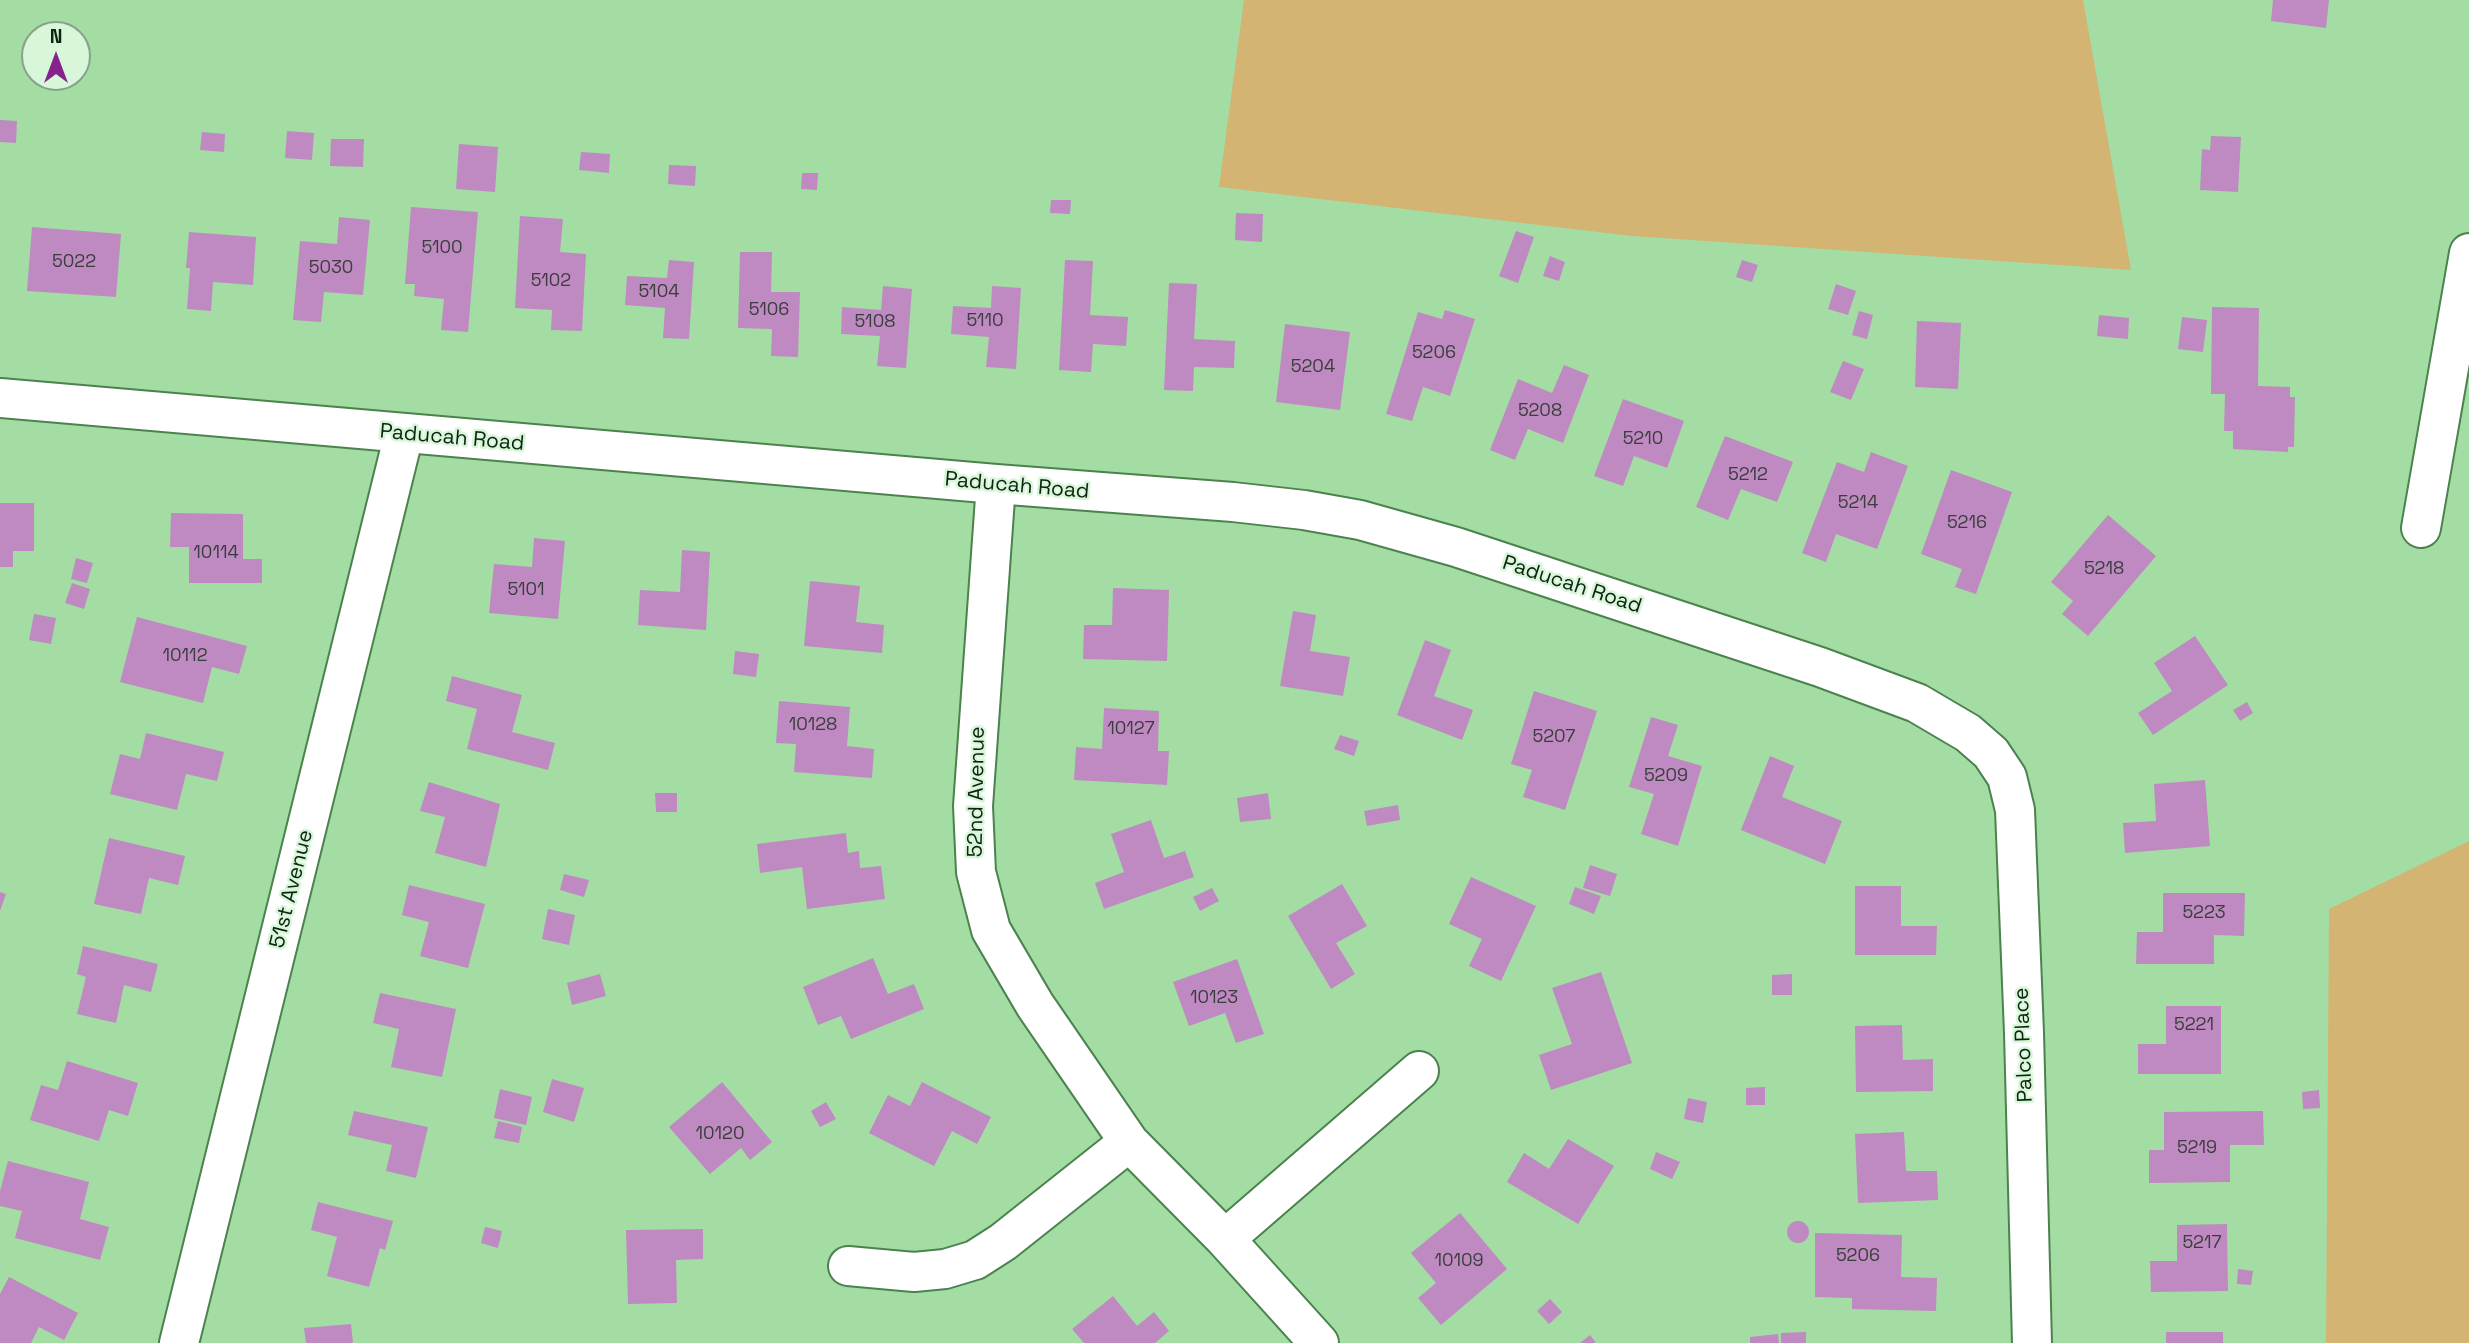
<!DOCTYPE html>
<style>
body{margin:0}
#map{position:relative;width:2469px;height:1343px;overflow:hidden;background:#a3dda4;font-family:"Space Grotesk",sans-serif}
canvas{display:block}
.north{position:absolute;left:21px;top:21px;width:70px;height:70px;box-sizing:border-box;background:#d8f6d9;border:2px solid #87a288;border-radius:50%;rotate:0deg;font-size:19px;font-weight:700;line-height:28px;text-align:center;color:#0d240f}
.north::after{content:'';display:block;margin:auto;width:24px;height:32px;background:#85228b;clip-path:polygon(50% 0,100% 100%,50% 72%,0 100%)}
</style>
<div id="map">
<canvas width="2469" height="1343"></canvas>
<div class="north">N</div>
</div>
<script>
const ctx = document.querySelector('canvas').getContext('2d');
ctx.lineJoin = 'round';
function fillPath(path, color) { ctx.fillStyle = color; ctx.fill(path, 'evenodd'); }
const poly = rows => new Path2D(rows.map(r => 'M' + r).join(''));
function stroke(path, color, width, dash) { ctx.strokeStyle = color; ctx.lineWidth = width; ctx.lineCap = dash ? 'butt' : 'round'; ctx.setLineDash(dash || []); ctx.stroke(path); }
function label(font, color, halo, rows, align = 'center') {
  ctx.font = font + ' "Space Grotesk",sans-serif'; ctx.lineWidth = 5; ctx.setLineDash([]); ctx.textBaseline = 'middle'; ctx.strokeStyle = halo; ctx.fillStyle = color; for (const [text, x, y, turn = 0] of rows) {
    ctx.save(); ctx.translate(x, y); ctx.rotate((+turn || 0) * Math.PI / 180); ctx.textAlign = isNaN(turn) ? turn : align; if (halo) ctx.strokeText(text, 0, 0); ctx.fillText(text, 0, 0); ctx.restore();
  }
}
fillPath(poly([
 [1244,0,2083,0,2131,270,1632,236,1219,187],
 [2469,841,2469,1343,2326,1343,2329,909]
]), '#d3b473');
fillPath(poly([
 [2273,0,2329,0,2326,28,2271,21],
 [0,120,17,121,16,143,0,142],
 [287,131,314,133,312,160,285,158],
 [202,132,225,134,224,152,200,150],
 [2211,136,2241,137,2238,192,2200,190,2202,149,2210,150],
 [331,139,364,139,363,167,330,166],
 [459,144,498,147,495,192,456,189],
 [581,152,610,154,609,173,579,170],
 [669,165,696,166,695,186,668,184],
 [802,173,818,173,817,190,801,189],
 [1051,200,1071,200,1070,214,1050,213],
 [411,207,478,212,468,332,441,330,444,299,414,296,415,284,405,284],
 [1236,213,1263,214,1262,242,1235,240],
 [520,216,563,219,560,252,586,254,582,331,551,330,552,310,515,308],
 [339,217,370,220,363,295,324,292,321,322,293,320,300,241,337,244],
 [32,227,121,234,116,297,27,291],
 [1516,231,1534,237,1518,283,1499,276],
 [189,232,256,237,253,285,213,282,211,311,187,309,190,268,186,268],
 [740,252,772,252,771,292,800,292,798,357,771,356,772,329,738,328],
 [1550,256,1565,262,1559,281,1543,276],
 [669,260,694,262,689,339,663,338,665,308,625,305,627,276,667,278],
 [1065,260,1093,261,1090,315,1128,317,1126,346,1093,344,1091,372,1059,370],
 [1742,260,1758,265,1752,282,1736,277],
 [1169,283,1197,284,1194,339,1235,341,1234,368,1194,367,1193,391,1164,390],
 [1836,284,1856,291,1848,315,1828,309],
 [883,286,912,289,906,368,877,366,880,336,841,334,842,307,881,310],
 [992,286,1021,288,1016,369,986,367,989,337,951,334,953,306,991,308],
 [2212,307,2259,308,2258,386,2290,387,2290,397,2295,397,2294,447,2288,447,2288,452,2233,449,2233,431,2224,431,2225,394,2211,394],
 [1445,310,1475,319,1450,396,1423,387,1412,421,1386,414,1418,312,1442,319],
 [1859,311,1873,315,1867,339,1852,335],
 [2099,315,2129,318,2128,339,2097,336],
 [2182,317,2207,320,2203,352,2178,349],
 [1917,321,1961,323,1958,389,1915,387],
 [1285,324,1350,332,1340,410,1276,402],
 [1843,361,1864,369,1851,400,1830,392],
 [1564,365,1589,375,1563,443,1528,429,1515,460,1490,450,1518,379,1552,393],
 [1623,399,1684,421,1667,468,1634,456,1623,486,1594,476],
 [1725,436,1793,462,1777,502,1741,489,1728,520,1696,507],
 [1871,452,1908,466,1877,549,1836,534,1826,562,1802,553,1837,462,1864,472],
 [1951,470,2012,492,1976,594,1955,587,1962,569,1921,554],
 [0,503,34,503,34,551,13,551,13,567,0,567],
 [171,513,243,514,243,559,262,559,262,583,189,583,189,547,170,547],
 [2108,515,2156,556,2088,636,2062,614,2073,601,2051,582],
 [534,538,565,541,558,619,489,613,494,564,532,567],
 [682,550,710,552,706,630,638,625,640,590,680,592],
 [76,558,93,563,87,583,71,579],
 [810,581,860,586,856,622,884,625,882,653,804,646],
 [72,583,90,589,84,609,65,603],
 [1113,588,1169,590,1167,661,1083,659,1084,625,1112,625],
 [1293,611,1316,615,1310,651,1350,657,1343,696,1280,686],
 [34,614,56,618,51,644,29,640],
 [137,617,247,646,239,674,212,667,203,703,120,682],
 [2195,636,2228,685,2153,735,2138,713,2172,691,2154,663],
 [1425,640,1451,650,1434,696,1473,710,1462,740,1397,715],
 [735,651,759,654,756,677,733,674],
 [452,676,522,695,512,732,555,743,548,770,467,749,477,709,446,701],
 [1534,691,1597,711,1565,810,1523,797,1532,770,1511,764],
 [779,701,850,707,847,746,874,749,872,778,794,772,796,744,776,743],
 [2247,702,2253,713,2240,721,2233,710],
 [1104,708,1159,711,1158,751,1169,751,1167,785,1074,780,1076,747,1102,749],
 [1651,717,1678,725,1668,756,1702,766,1678,846,1641,834,1654,794,1629,787],
 [146,733,224,752,217,781,186,774,177,810,110,794,120,754,140,759],
 [1340,735,1359,741,1354,756,1334,749],
 [1770,756,1794,766,1782,797,1842,821,1825,864,1741,830],
 [2205,780,2210,846,2125,853,2123,823,2156,821,2154,784],
 [429,782,500,804,486,867,435,853,445,817,420,811],
 [655,793,677,793,677,812,656,812],
 [1268,793,1271,819,1240,822,1237,798],
 [1398,805,1400,820,1367,826,1364,811],
 [1151,820,1164,858,1185,851,1194,877,1104,909,1095,883,1124,872,1111,834],
 [846,833,848,853,859,851,860,868,881,866,885,899,807,909,802,867,760,873,757,844],
 [109,838,185,856,178,885,149,878,141,914,94,904],
 [1590,865,1617,874,1610,896,1583,888],
 [564,874,589,880,584,897,560,890],
 [1471,877,1536,906,1501,981,1469,966,1482,939,1449,924],
 [1342,884,1367,926,1336,943,1355,974,1331,989,1288,916],
 [409,885,485,904,468,968,420,956,429,922,402,915],
 [1855,886,1901,886,1901,926,1937,926,1936,955,1855,955],
 [1575,887,1601,896,1594,914,1569,904],
 [1212,888,1219,901,1200,911,1193,897],
 [0,892,6,894,0,911],
 [2163,893,2245,893,2244,936,2214,935,2214,964,2136,964,2137,932,2163,932],
 [548,909,575,915,569,945,542,939],
 [83,946,158,964,151,992,124,985,116,1023,77,1014,86,977,77,974],
 [873,958,888,994,914,984,924,1009,851,1039,841,1016,818,1025,803,987],
 [1237,959,1264,1034,1236,1043,1225,1013,1189,1026,1173,982],
 [1601,972,1632,1063,1551,1090,1539,1055,1572,1044,1552,988],
 [600,974,606,996,572,1005,567,983],
 [1792,974,1792,995,1772,995,1772,975],
 [380,993,456,1009,442,1077,391,1067,399,1029,373,1023],
 [2166,1006,2221,1006,2221,1074,2138,1074,2138,1044,2166,1044],
 [1902,1025,1903,1060,1933,1059,1933,1091,1856,1092,1855,1026],
 [67,1061,138,1083,128,1116,109,1110,99,1141,30,1120,41,1085,58,1090],
 [552,1079,584,1088,574,1122,543,1112],
 [722,1082,772,1142,750,1160,741,1148,710,1174,669,1127],
 [922,1082,991,1117,977,1144,952,1131,934,1166,869,1133,888,1095,910,1106],
 [1765,1087,1765,1105,1746,1105,1746,1088],
 [500,1089,532,1097,526,1125,494,1118],
 [2319,1090,2320,1108,2303,1109,2302,1092],
 [1688,1098,1707,1102,1703,1123,1684,1119],
 [826,1102,836,1119,820,1127,811,1111],
 [354,1111,428,1127,416,1178,386,1171,392,1145,348,1135],
 [2263,1111,2264,1145,2230,1145,2230,1182,2149,1183,2149,1150,2164,1150,2164,1112],
 [498,1121,522,1127,519,1143,494,1138],
 [1904,1132,1906,1171,1937,1171,1938,1200,1858,1203,1855,1134],
 [1568,1139,1614,1166,1578,1224,1507,1182,1524,1153,1549,1169],
 [1656,1152,1680,1162,1672,1179,1650,1169],
 [8,1161,89,1182,80,1219,109,1227,100,1260,15,1238,22,1211,0,1206,0,1191],
 [318,1202,393,1221,385,1250,380,1248,369,1287,327,1276,337,1237,311,1230],
 [1460,1213,1507,1269,1441,1325,1418,1298,1436,1283,1411,1253],
 '1787 1232a11 11 0 1 1 22 0a11 11 0 1 1-22 0Z',
 [2227,1224,2228,1291,2151,1292,2150,1261,2177,1261,2177,1225],
 [485,1227,502,1231,498,1248,481,1243],
 [703,1229,703,1259,676,1260,677,1303,628,1304,626,1230],
 [1815,1233,1902,1235,1901,1277,1937,1278,1936,1311,1852,1309,1852,1298,1815,1297],
 [2238,1269,2253,1271,2251,1285,2237,1284],
 [9,1277,78,1313,64,1340,39,1327,31,1343,0,1343,0,1294],
 [1113,1296,1137,1326,1154,1312,1169,1331,1155,1343,1084,1343,1072,1329],
 [1550,1299,1562,1312,1549,1324,1537,1311],
 [351,1324,353,1343,306,1343,304,1328],
 [1806,1332,1806,1343,1781,1343,1781,1333],
 [2166,1332,2223,1332,2223,1343,2166,1343],
 [1778,1334,1779,1343,1750,1343,1750,1337],
 [1590,1335,1596,1343,1580,1343]
]), '#bf8ac1');
const street = poly([
 [0,398,996,484,1233,502,1304,510,1360,520,1456,547,1820,667,1917,703,1968,733,1991,753,2007,777,2015,810,2024,1033,2032,1343],
 [996,484,973,806,976,872,991,930,1035,1005,1129,1142,1225,1239,1319,1343],
 [2421,528,2469,253],
 [1225,1239,1419,1071],
 [848,1266,914,1272,945,1269,975,1260,1003,1242,1129,1142],
 [179,1343,404,434]
]);
stroke(street, '#4b824e', 42);
stroke(street, '#fff', 38);
label('18px', '#3a3e3c', null, [
 ["5100",442,248],
 ["5022",74,262],
 ["5030",331,268],
 ["5102",551,281],
 ["5104",659,292],
 ["5106",769,310],
 ["5110",985,321],
 ["5108",875,322],
 ["5206",1434,353],
 ["5204",1313,367],
 ["5208",1540,411],
 ["5210",1643,439],
 ["5212",1748,475],
 ["5214",1858,503],
 ["5216",1967,523],
 ["10114",216,553],
 ["5218",2104,569],
 ["5101",526,590],
 ["10112",185,656],
 ["10128",813,725],
 ["10127",1131,729],
 ["5207",1554,737],
 ["5209",1666,776],
 ["5223",2204,913],
 ["10123",1214,998],
 ["5221",2194,1025],
 ["10120",720,1134],
 ["5219",2197,1148],
 ["5217",2202,1243],
 ["5206",1858,1256],
 ["10109",1459,1261]
]);
label('21px', '#0d240f', '#d8f6d9', [
 ["Paducah Road",452,438,5],
 ["Paducah Road",1017,486,5],
 ["Paducah Road",1572,585,18],
 ["52nd Avenue",977,792,-89],
 ["51st Avenue",292,889,-76],
 ["Palco Place",2024,1045,-92]
]);
</script>
